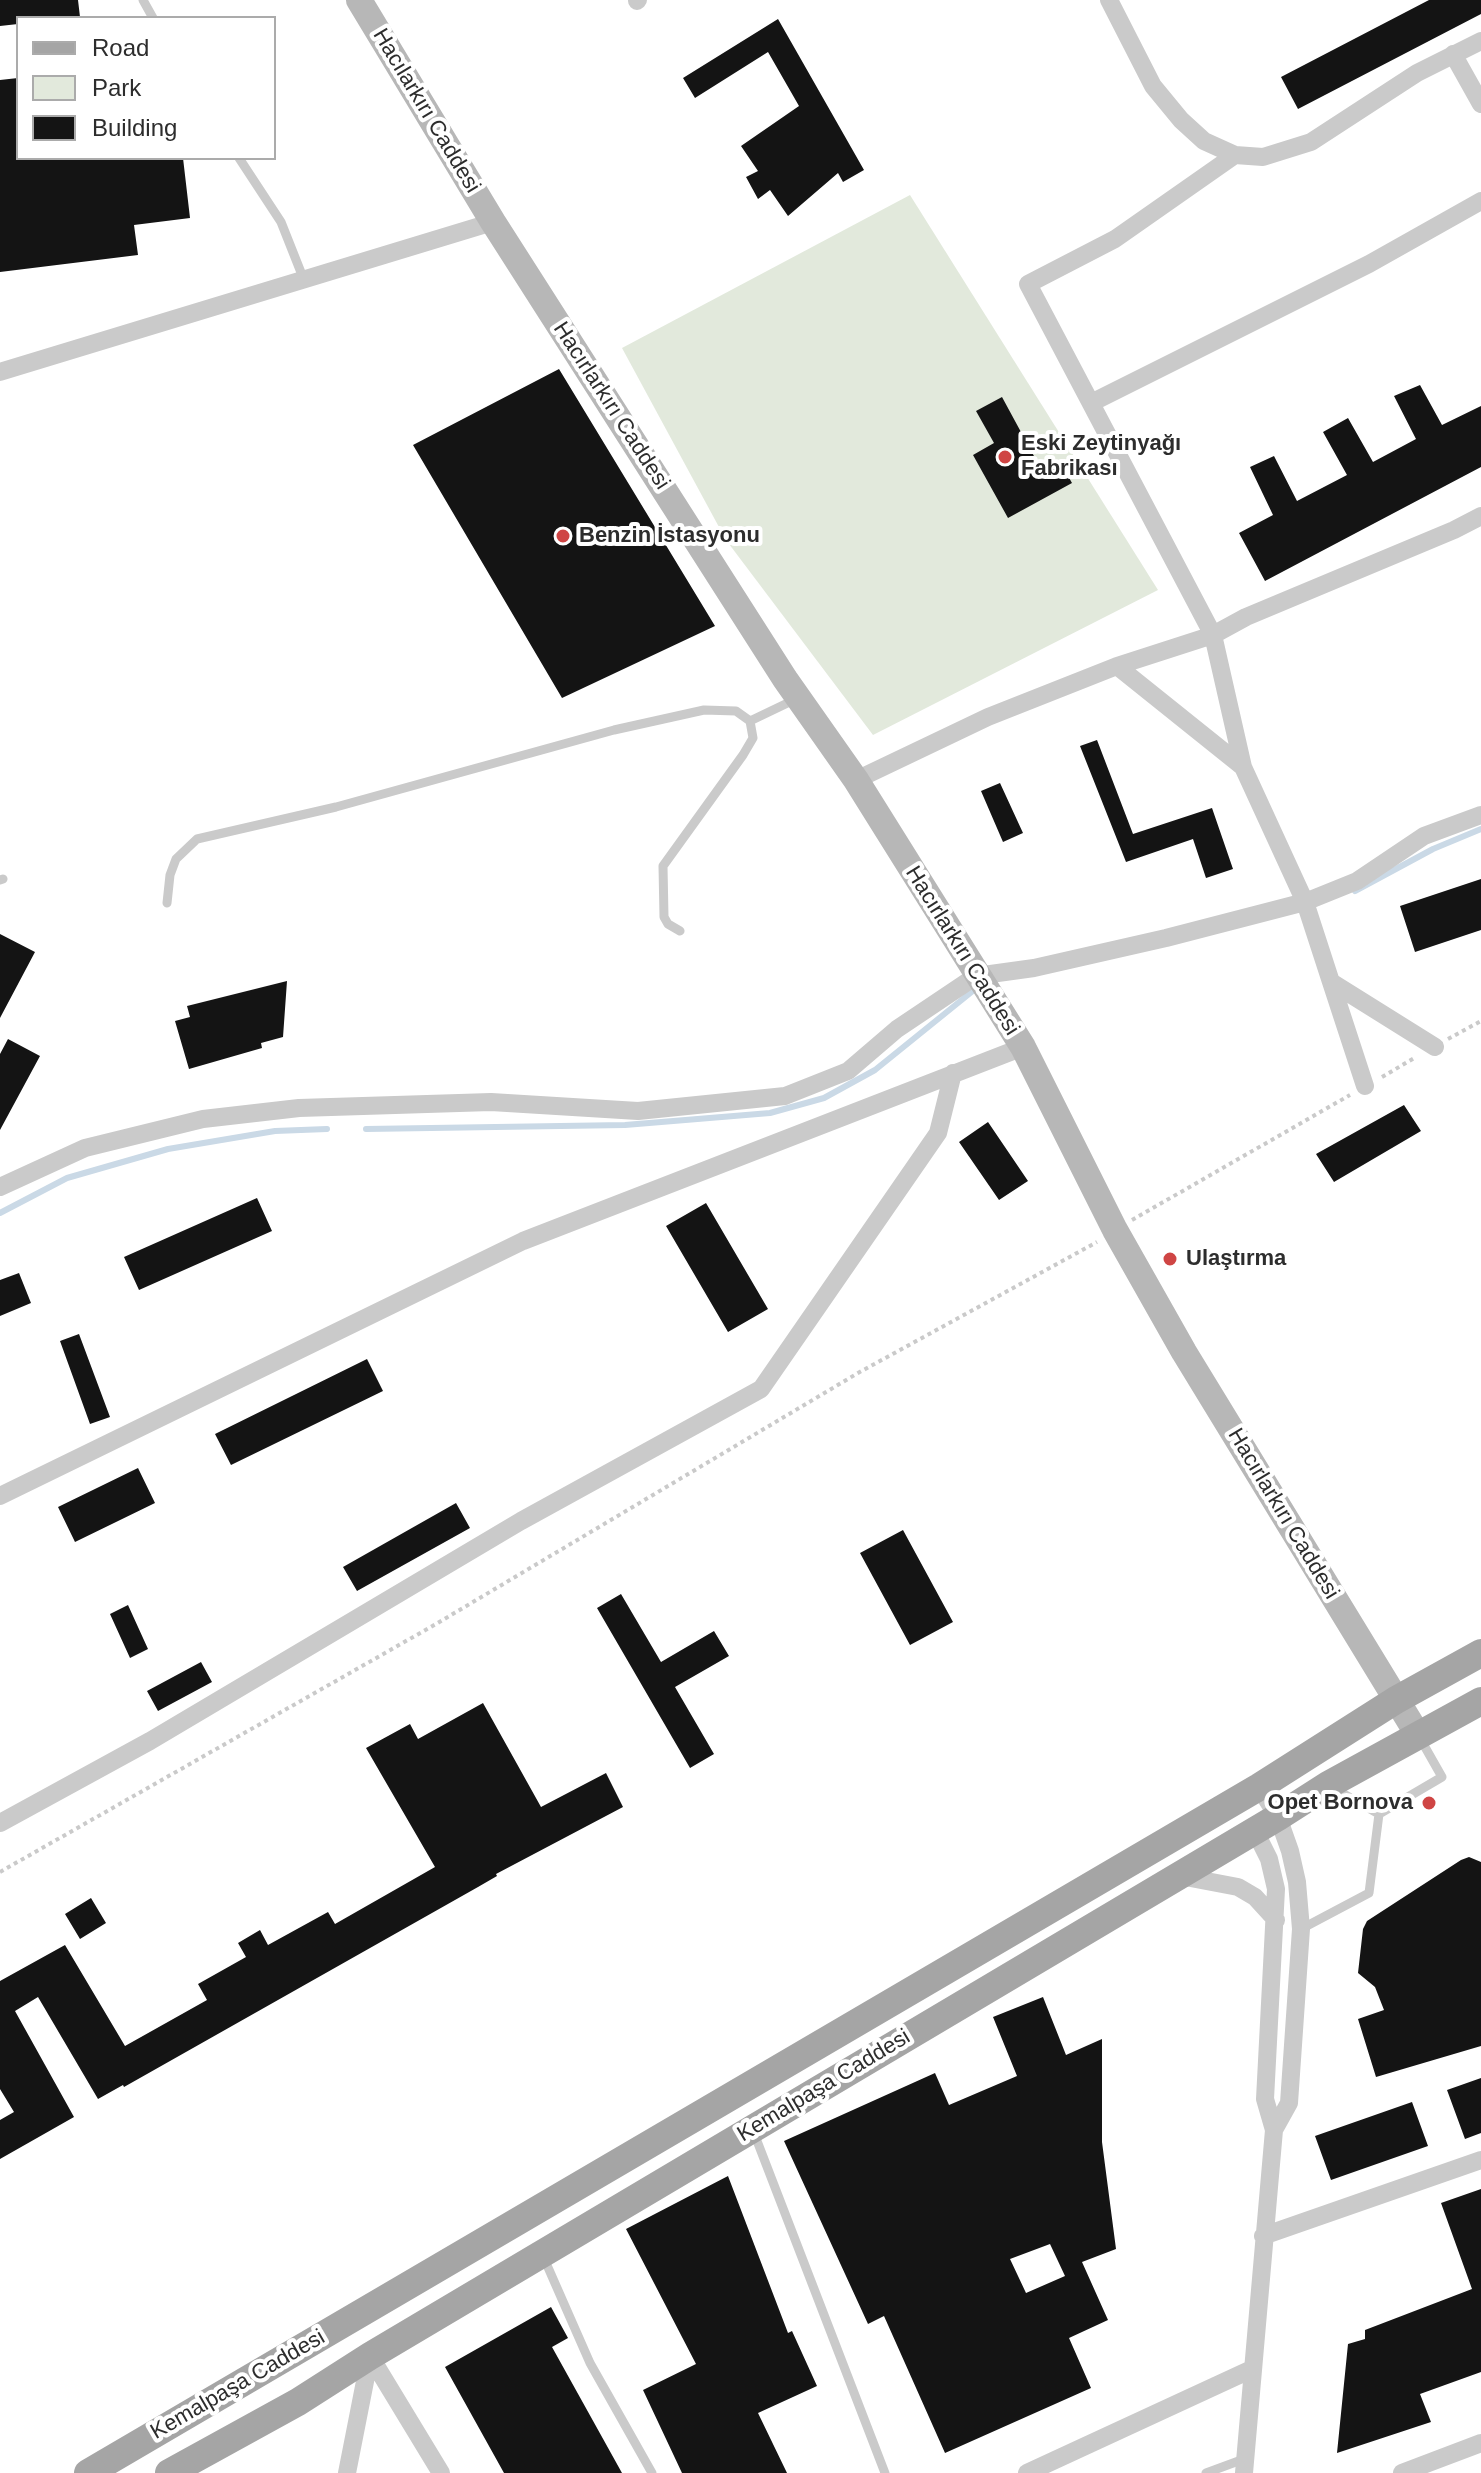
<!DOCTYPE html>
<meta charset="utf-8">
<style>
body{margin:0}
#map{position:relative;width:1481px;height:2473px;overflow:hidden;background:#fff;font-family:Helvetica,sans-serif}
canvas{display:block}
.legend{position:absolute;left:16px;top:16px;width:260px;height:144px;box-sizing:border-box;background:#fff;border:2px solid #ababab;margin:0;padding:10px 14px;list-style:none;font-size:24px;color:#2d2d2d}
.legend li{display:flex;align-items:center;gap:16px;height:40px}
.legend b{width:40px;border:2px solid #ababab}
</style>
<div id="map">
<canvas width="1481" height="2473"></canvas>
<ul class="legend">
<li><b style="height:10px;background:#a5a5a5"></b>Road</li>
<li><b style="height:22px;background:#e2e9dc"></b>Park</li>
<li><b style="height:22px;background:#141414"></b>Building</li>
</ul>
</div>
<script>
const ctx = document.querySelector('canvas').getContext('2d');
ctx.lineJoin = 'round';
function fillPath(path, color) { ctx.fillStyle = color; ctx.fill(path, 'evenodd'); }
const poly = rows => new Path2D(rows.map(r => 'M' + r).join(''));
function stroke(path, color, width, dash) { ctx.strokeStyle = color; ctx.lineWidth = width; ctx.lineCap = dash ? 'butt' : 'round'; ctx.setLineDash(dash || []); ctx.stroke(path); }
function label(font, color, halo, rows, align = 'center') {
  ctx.font = font + ' Helvetica,sans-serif'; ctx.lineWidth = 8; ctx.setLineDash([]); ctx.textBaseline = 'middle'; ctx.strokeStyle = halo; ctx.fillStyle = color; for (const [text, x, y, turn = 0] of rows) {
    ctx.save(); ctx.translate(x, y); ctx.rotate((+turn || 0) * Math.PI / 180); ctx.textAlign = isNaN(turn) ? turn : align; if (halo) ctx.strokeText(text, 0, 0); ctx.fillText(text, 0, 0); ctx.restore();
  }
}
fillPath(poly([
 [910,195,1158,590,873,735,726,540,622,348]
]), '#e2e9dc');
stroke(poly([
 [1355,891,1433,849,1481,829],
 [366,1129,625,1125,770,1113,824,1098,875,1070,974,990],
 [0,1213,67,1178,168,1149,275,1131,327,1129]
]), '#cad9e6', 6);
fillPath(poly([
 [0,0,78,0,80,17,18,18,18,24,0,26],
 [1429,0,1481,0,1481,14,1298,109,1281,77],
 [778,19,864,170,843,182,838,173,788,216,770,190,758,199,746,177,758,171,741,146,799,106,768,52,695,98,683,78],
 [18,78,18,158,183,158,190,218,134,225,138,255,0,272,0,80],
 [559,369,715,626,562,698,413,445],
 [1420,385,1442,425,1481,406,1481,467,1265,581,1239,533,1273,515,1250,467,1274,456,1297,501,1347,475,1323,432,1348,418,1373,462,1416,439,1394,396],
 [1002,397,1041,469,1059,460,1072,483,1008,518,973,455,994,443,976,411],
 [1097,740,1133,834,1212,808,1233,869,1206,878,1193,839,1126,862,1080,746],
 [1000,783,1023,833,1003,842,981,791],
 [1481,879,1481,930,1415,952,1400,906],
 [0,934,35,952,0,1018],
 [287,981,283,1037,261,1043,262,1048,189,1069,175,1021,190,1017,187,1006],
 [8,1039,40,1056,0,1130,0,1054],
 [1404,1105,1421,1131,1334,1182,1316,1154],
 [988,1122,1028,1181,999,1200,959,1142],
 [257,1198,272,1231,139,1290,124,1257],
 [706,1203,768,1309,728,1332,666,1226],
 [19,1273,31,1303,0,1316,0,1280],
 [79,1334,110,1417,90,1424,60,1341],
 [367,1359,383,1391,231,1465,215,1434],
 [138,1468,155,1503,75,1542,58,1507],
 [456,1503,470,1528,357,1591,343,1567],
 [903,1530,953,1622,910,1645,860,1553],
 [621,1594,661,1662,714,1631,729,1656,675,1687,714,1754,690,1768,597,1608],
 [128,1605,148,1649,130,1658,110,1614],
 [201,1662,212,1682,158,1711,147,1691],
 [483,1703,541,1807,606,1773,623,1807,496,1874,497,1876,478,1887,124,2087,123,2085,98,2099,38,1997,15,2011,74,2117,0,2159,0,2120,14,2112,0,2089,0,1981,65,1945,125,2046,207,2000,198,1984,246,1957,238,1943,260,1930,268,1945,328,1912,335,1924,435,1867,366,1748,410,1724,418,1739],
 [1469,1857,1481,1862,1481,2046,1376,2077,1358,2019,1384,2010,1375,1987,1358,1973,1363,1929,1367,1921,1461,1860],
 [91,1898,106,1923,80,1939,65,1914],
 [1043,1997,1066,2055,1102,2039,1102,2142,1116,2249,1082,2262,1108,2320,1069,2338,1091,2388,945,2453,884,2316,868,2324,784,2141,935,2073,949,2105,1017,2076,993,2017],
 [1050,2244,1065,2276,1026,2293,1010,2259],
 [1481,2078,1481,2133,1465,2139,1447,2090],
 [1412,2102,1428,2146,1331,2180,1315,2136],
 [728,2176,788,2333,792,2331,817,2386,758,2413,787,2473,682,2473,643,2390,696,2364,626,2229],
 [1481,2189,1481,2372,1420,2394,1431,2422,1337,2453,1348,2344,1365,2339,1365,2330,1472,2289,1441,2203],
 [551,2307,568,2338,552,2347,622,2473,504,2473,445,2367]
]), '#141414');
stroke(poly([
 [1448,1039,1481,1021],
 [1382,1077,1416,1057],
 [1132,1220,1350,1095],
 [0,1872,436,1624,858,1373,1097,1242]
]), '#cacaca', 4, [4, 4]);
stroke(poly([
 [143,0,153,18],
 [239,158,281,222,304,280],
 [750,721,798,698],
 [0,880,3,879],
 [167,903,170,875,176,859,197,839,336,807,614,730,704,710,736,711,750,721,753,738,743,755,663,866,664,917,668,924,680,931],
 [1333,1788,1379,1814],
 [1379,1814,1442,1777,1421,1740],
 [1301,1929,1369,1893,1379,1814],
 [754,2133,885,2473],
 [543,2256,590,2363,652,2473],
 [1206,2473,1244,2459]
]), '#cacaca', 9);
stroke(poly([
 [1109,0,1153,86,1181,120,1204,141,1235,155,1263,157,1311,142,1417,73,1481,41],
 [637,1,638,0],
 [1453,54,1481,104],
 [1235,155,1115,239,1028,284,1213,635,1243,767,1305,902,1331,982],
 [0,372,493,222],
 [1091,403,1369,264,1481,201],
 [1117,666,1243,767],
 [856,780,988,717,1117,666,1213,635,1246,617,1454,530,1481,516],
 [1365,1086,1331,982,1435,1047],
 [0,1187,85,1148,203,1119,299,1108,491,1102,638,1111,785,1096,848,1071,897,1029,976,976,1034,968,1166,938,1305,902,1357,881,1424,836,1481,815],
 [0,1496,523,1241,1023,1047],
 [1259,1787,1278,1817,1290,1851,1297,1882,1301,1929,1289,2103,1274,2130],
 [0,1823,150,1741,521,1521,761,1389,938,1133,953,1073],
 [1180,1876,1238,1887,1255,1897,1276,1920],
 [1263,2236,1481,2160],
 [370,2356,441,2473],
 [347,2473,370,2356],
 [1027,2473,1252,2369],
 [1244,2473,1274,2130,1265,2099,1276,1889,1269,1859,1255,1831],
 [1402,2473,1481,2443]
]), '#cacaca', 18);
stroke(poly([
 [359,0,493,222,785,679,856,780,1023,1047,1115,1230,1184,1352,1418,1735]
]), '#b7b7b7', 26);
stroke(poly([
 [88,2473,1259,1787,1396,1700,1481,1653],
 [169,2473,298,2402,370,2356,1278,1817,1328,1785,1481,1701]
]), '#a5a5a5', 28);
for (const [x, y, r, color] of [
 [1005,457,8,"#cf4544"],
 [563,536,8,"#cf4544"],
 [1170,1259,8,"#cf4544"],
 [1429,1803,8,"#cf4544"]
]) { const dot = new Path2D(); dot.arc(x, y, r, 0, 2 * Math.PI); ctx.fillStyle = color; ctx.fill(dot); stroke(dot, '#fff', 3); }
label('22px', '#2d2d2d', '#fff', [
 ["Hacılarkırı Caddesi",426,111,59],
 ["Hacırlarkırı Caddesi",611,406,57],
 ["Hacırlarkırı Caddesi",962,951,58],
 ["Hacırlarkırı Caddesi",1283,1514,59],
 ["Kemalpaşa Caddesi",824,2086,-31],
 ["Kemalpaşa Caddesi",238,2385,-30]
]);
label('bold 22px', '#2d2d2d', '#fff', [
 ["Eski Zeytinyağı",1021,444],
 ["Fabrikası",1021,469],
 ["Benzin İstasyonu",579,536],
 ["Ulaştırma",1186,1259],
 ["Opet Bornova",1413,1803,"right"]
], 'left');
</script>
